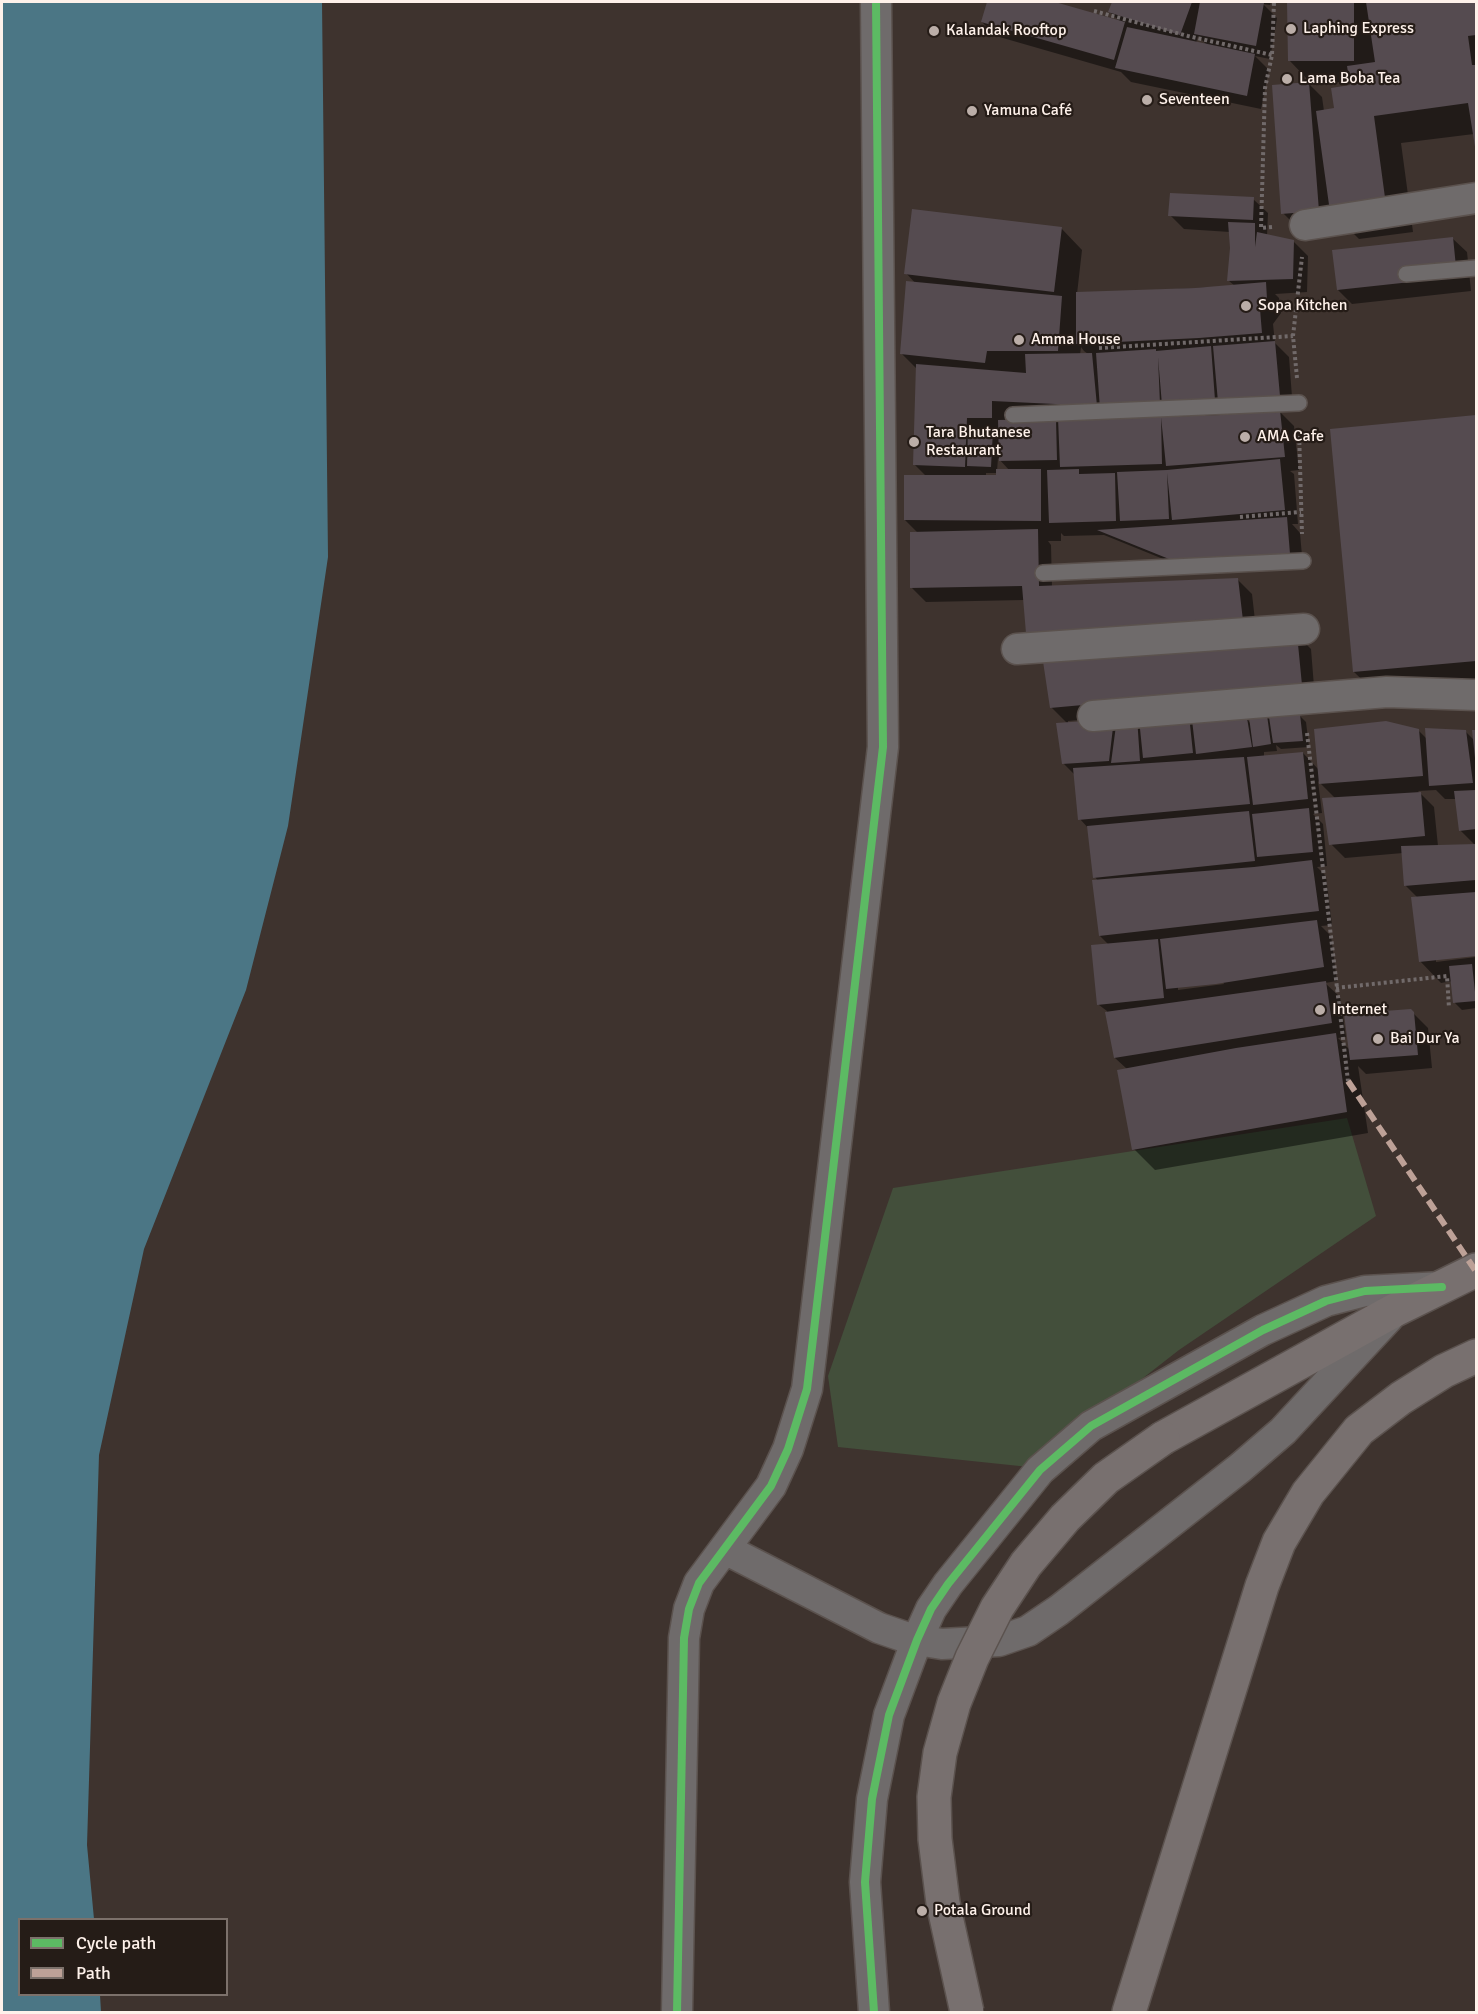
<!DOCTYPE html>
<meta charset="utf-8">
<style>
body{margin:0}
#map{position:relative;width:1478px;height:2014px;overflow:hidden;background:#3e332e;font-family:Signika,sans-serif}
canvas{display:block}
.frame{position:absolute;inset:0;border:3px solid #fef1ea;pointer-events:none}
.legend{position:absolute;left:18px;top:1918px;width:210px;height:78px;box-sizing:border-box;background:#251c17;border:2px solid #7c716b;margin:0;padding:8px 10px;list-style:none;font-size:18px;color:#fef1ea}
.legend li{display:flex;align-items:center;gap:12px;height:30px}
.legend b{width:30px;border:2px solid #7c716b}
</style>
<div id="map">
<canvas width="1478" height="2014"></canvas>
<div class="frame"></div>
<ul class="legend">
<li><b style="height:8px;background:#5cba63"></b>Cycle path</li>
<li><b style="height:8px;background:#bda197"></b>Path</li>
</ul>
</div>
<script>
const ctx = document.querySelector('canvas').getContext('2d');
ctx.lineJoin = 'round';
function fillPath(path, color) { ctx.fillStyle = color; ctx.fill(path, 'evenodd'); }
const poly = rows => new Path2D(rows.map(r => 'M' + r).join(''));
function stroke(path, color, width, dash) { ctx.strokeStyle = color; ctx.lineWidth = width; ctx.lineCap = dash ? 'butt' : 'round'; ctx.setLineDash(dash || []); ctx.stroke(path); }
function label(font, color, halo, rows, align = 'center') {
  ctx.font = font + ' Signika,sans-serif'; ctx.lineWidth = 4.5; ctx.setLineDash([]); ctx.textBaseline = 'middle'; ctx.strokeStyle = halo; ctx.fillStyle = color; for (const [text, x, y, turn = 0] of rows) {
    ctx.save(); ctx.translate(x, y); ctx.rotate((+turn || 0) * Math.PI / 180); ctx.textAlign = isNaN(turn) ? turn : align; if (halo) ctx.strokeText(text, 0, 0); ctx.fillText(text, 0, 0); ctx.restore();
  }
}
fillPath(poly([
 [1347,1118,1376,1216,1179,1350,1029,1467,838,1447,828,1376,893,1188]
]), '#434f3b');
fillPath(poly([
 [2,2,322,2,328,557,288,826,246,990,144,1249,99,1455,87,1845,94,1919,20,1920,20,1994,100,1995,101,2012,2,2012]
]), '#4b7685');
fillPath(poly([
 [988,2,1050,2,1119,21,1110,12,1114,2,1271,2,1270,5,1263,4,1277,18,1270,59,1255,56,1269,70,1261,109,1131,82,1121,72,996,36,982,22],
 [1198,36,1208,46,1196,43],
 [1289,2,1476,2,1476,152,1474,134,1401,143,1413,232,1359,239,1331,211,1297,227,1283,213,1308,83,1322,97,1324,111,1335,109,1351,87,1351,82,1310,82,1289,60],
 [1253,199,1268,213,1267,236,1293,241,1308,256,1307,292,1275,294,1279,298,1281,313,1273,324,1275,343,1289,357,1293,410,1279,411,1294,426,1299,470,1290,471,1294,474,1298,524,1292,524,1300,533,1303,567,1190,575,1183,567,1104,535,1064,536,1061,533,1061,541,1048,541,1051,545,1052,587,1238,580,1252,594,1257,638,1297,635,1311,649,1315,699,1068,721,1068,724,1247,719,1251,724,1267,717,1269,719,1299,715,1306,722,1309,747,1281,749,1276,745,1277,751,1264,752,1264,757,1303,753,1319,770,1418,730,1427,739,1466,732,1475,741,1474,731,1476,731,1476,954,1436,959,1436,962,1476,957,1476,1008,1462,1010,1455,1003,1453,981,1441,983,1420,961,1418,898,1405,885,1403,853,1345,858,1331,844,1336,799,1318,781,1322,813,1313,814,1323,824,1327,866,1317,867,1326,876,1332,925,1321,926,1331,936,1337,981,1325,983,1340,997,1346,1037,1338,1038,1350,1050,1411,1011,1428,1028,1432,1068,1366,1074,1358,1066,1368,1133,1155,1170,1134,1149,1127,1069,1115,1058,1107,1011,1099,1005,1110,946,1100,936,1098,881,1095,877,1089,829,1080,819,1075,775,1064,764,1068,724,1051,707,1044,658,1024,600,926,602,912,588,918,533,905,520,927,477,914,464,917,369,902,354,916,284,906,273,1061,228,1082,250,1077,294,1235,286,1229,281,1231,248,1230,232,1184,229,1170,215],
 [1081,347,1084,351,1088,354,1080,355],
 [1228,409,1234,415,1229,416],
 [998,458,1010,471,997,471],
 [986,473,998,473,998,477,986,477],
 [1436,790,1445,799,1456,799,1460,830,1475,845,1438,846,1434,807,1418,791],
 [1223,982,1224,984,1178,990,1178,987],
 [1452,238,1467,252,1471,291,1352,304,1338,290],
 [1476,417,1476,691,1382,699,1354,672,1332,430]
]), '#0007');
fillPath(poly([
 [987,2,1055,2,1125,22,1114,60,981,22],
 [1112,2,1192,2,1180,35,1108,12],
 [1200,2,1264,3,1256,46,1194,34],
 [1287,2,1354,2,1354,61,1288,61],
 [1366,2,1476,2,1476,35,1468,36,1472,65,1476,65,1476,153,1468,103,1374,116,1386,205,1330,212,1316,111,1334,108,1331,88,1350,85,1347,66,1375,62],
 [1127,27,1255,54,1247,96,1115,68],
 [1309,82,1319,211,1281,214,1272,85],
 [1170,193,1254,197,1253,220,1168,216],
 [912,209,1062,227,1054,292,904,274],
 [1228,222,1255,223,1255,247,1257,232,1294,240,1293,279,1227,281,1230,248],
 [1453,237,1457,277,1337,290,1332,250],
 [906,281,1062,296,1058,351,987,351,985,363,900,354],
 [1266,282,1267,299,1260,309,1262,333,1199,338,1076,344,1076,292,1195,288],
 [1275,341,1280,396,1218,402,1213,346],
 [1211,346,1215,400,1162,405,1158,357,1160,404,1100,409,1096,353,1156,349,1156,351],
 [1092,353,1097,406,992,401,992,418,967,418,965,467,913,465,916,364,1026,373,1025,354],
 [1280,410,1285,457,1166,466,1161,417,1221,415],
 [1161,415,1162,464,1060,467,1058,418],
 [1476,415,1476,661,1353,672,1330,429],
 [1056,419,1057,460,999,461,998,420],
 [968,429,993,430,991,467,967,466],
 [1280,459,1285,510,1172,520,1167,473,1169,519,1120,521,1117,472,1167,470],
 [996,469,1041,469,1041,521,904,520,904,475,996,475],
 [1079,469,1079,474,1115,473,1116,521,1049,523,1047,470],
 [1287,517,1290,554,1174,561,1097,530],
 [1038,529,1039,586,1238,578,1244,629,1027,645,1022,586,910,588,910,532],
 [1297,634,1302,685,1050,708,1041,648],
 [1300,714,1303,741,1273,743,1269,717],
 [1189,715,1193,753,1143,758,1139,719],
 [1267,715,1271,744,1253,747,1249,717],
 [1137,717,1140,761,1111,763,1117,718],
 [1247,718,1252,747,1196,754,1192,720],
 [1114,719,1109,761,1062,764,1056,723],
 [1386,721,1419,729,1423,776,1319,784,1314,729],
 [1425,728,1466,730,1473,783,1429,786],
 [1472,730,1476,730,1476,758,1475,758],
 [1303,752,1308,799,1253,805,1247,757],
 [1244,757,1250,804,1078,820,1073,768],
 [1476,790,1476,829,1459,831,1454,791],
 [1421,792,1425,836,1329,845,1322,798],
 [1309,808,1313,852,1257,857,1252,814],
 [1249,811,1255,861,1093,878,1087,826],
 [1476,844,1476,880,1404,886,1401,846],
 [1312,860,1319,911,1099,936,1092,880,1254,867],
 [1476,892,1476,956,1419,962,1411,897],
 [1317,920,1324,967,1216,984,1166,989,1160,939],
 [1158,939,1164,998,1097,1005,1091,945],
 [1472,964,1476,1001,1453,1003,1449,966],
 [1326,981,1332,1023,1114,1058,1105,1012],
 [1411,1009,1414,1012,1418,1055,1350,1060,1344,1014],
 [1336,1033,1347,1112,1132,1150,1117,1070,1236,1048]
]), '#554b50');
const lane = poly([
 [1406,274,1476,268],
 [1013,415,1299,403],
 [1043,573,1303,561]
]);
const street = poly([
 [1305,225,1476,198],
 [1017,649,1304,629],
 [1093,716,1387,692,1476,695],
 [725,1549,879,1628,911,1639,942,1644,999,1641,1028,1631,1059,1610,1240,1468,1283,1431,1388,1318],
 [677,2012,684,1638,689,1609,699,1583,771,1486,788,1449,807,1389,883,747,876,2],
 [874,2012,865,1882,872,1799,889,1715,917,1640,931,1609,948,1584,1040,1470,1091,1426,1263,1330,1326,1301,1365,1291,1442,1287]
]);
const highway = poly([
 [1163,1438,1395,1310,1476,1270],
 [1129,2012,1262,1586,1279,1542,1308,1493,1359,1430,1401,1398,1444,1371,1476,1356]
]);
stroke(lane, '#5b524e', 18);
stroke(street, '#5b524e', 33);
stroke(highway, '#5b524e', 36);
stroke(poly([
 [1094,11,1188,36,1272,55],
 [1272,227,1261,228,1265,88,1272,55,1274,2],
 [1099,348,1293,336],
 [1297,378,1293,336,1302,257],
 [1299,430,1302,534],
 [1240,517,1301,512],
 [1307,733,1348,1081],
 [1336,988,1447,976,1449,1008]
]), '#716a6a', 4, [3, 3]);
stroke(lane, '#6f6b6b', 15);
stroke(street, '#6f6b6b', 30);
stroke(highway, '#78706f', 33);
const highwayBridge = poly([
 [967,2012,943,1903,935,1839,934,1797,940,1753,954,1703,972,1658,997,1608,1026,1564,1065,1518,1106,1478,1163,1438]
]);
stroke(highwayBridge, '#5b524e', 36, []);
stroke(highwayBridge, '#78706f', 33);
stroke(poly([
 [1348,1081,1475,1270]
]), '#bda197', 6, [12, 6]);
stroke(poly([
 [677,2012,684,1638,689,1609,699,1583,771,1486,788,1449,807,1389,883,747,876,2],
 [874,2012,865,1882,872,1799,889,1715,917,1640,931,1609,948,1584,1040,1470,1091,1426,1263,1330,1326,1301,1365,1291,1442,1287]
]), '#5cba63', 8);
for (const [x, y, r, color] of [
 [1291,29,6,"#bbaea8"],
 [934,31,6,"#bbaea8"],
 [1287,79,6,"#bbaea8"],
 [1147,100,6,"#bbaea8"],
 [972,111,6,"#bbaea8"],
 [1246,306,6,"#bbaea8"],
 [1019,340,6,"#bbaea8"],
 [1245,437,6,"#bbaea8"],
 [914,442,6,"#bbaea8"],
 [1320,1010,6,"#bbaea8"],
 [1378,1039,6,"#bbaea8"],
 [922,1911,6,"#bbaea8"]
]) { const dot = new Path2D(); dot.arc(x, y, r, 0, 2 * Math.PI); ctx.fillStyle = color; ctx.fill(dot); stroke(dot, '#251c17', 2); }
label('16px', '#fef1ea', '#251c17', [
 ["Laphing Express",1303,29],
 ["Kalandak Rooftop",946,31],
 ["Lama Boba Tea",1299,79],
 ["Seventeen",1159,100],
 ["Yamuna Café",984,111],
 ["Sopa Kitchen",1258,306],
 ["Amma House",1031,340],
 ["Tara Bhutanese",926,433],
 ["Restaurant",926,451],
 ["AMA Cafe",1257,437],
 ["Internet",1332,1010],
 ["Bai Dur Ya",1390,1039],
 ["Potala Ground",934,1911]
], 'left');
</script>
